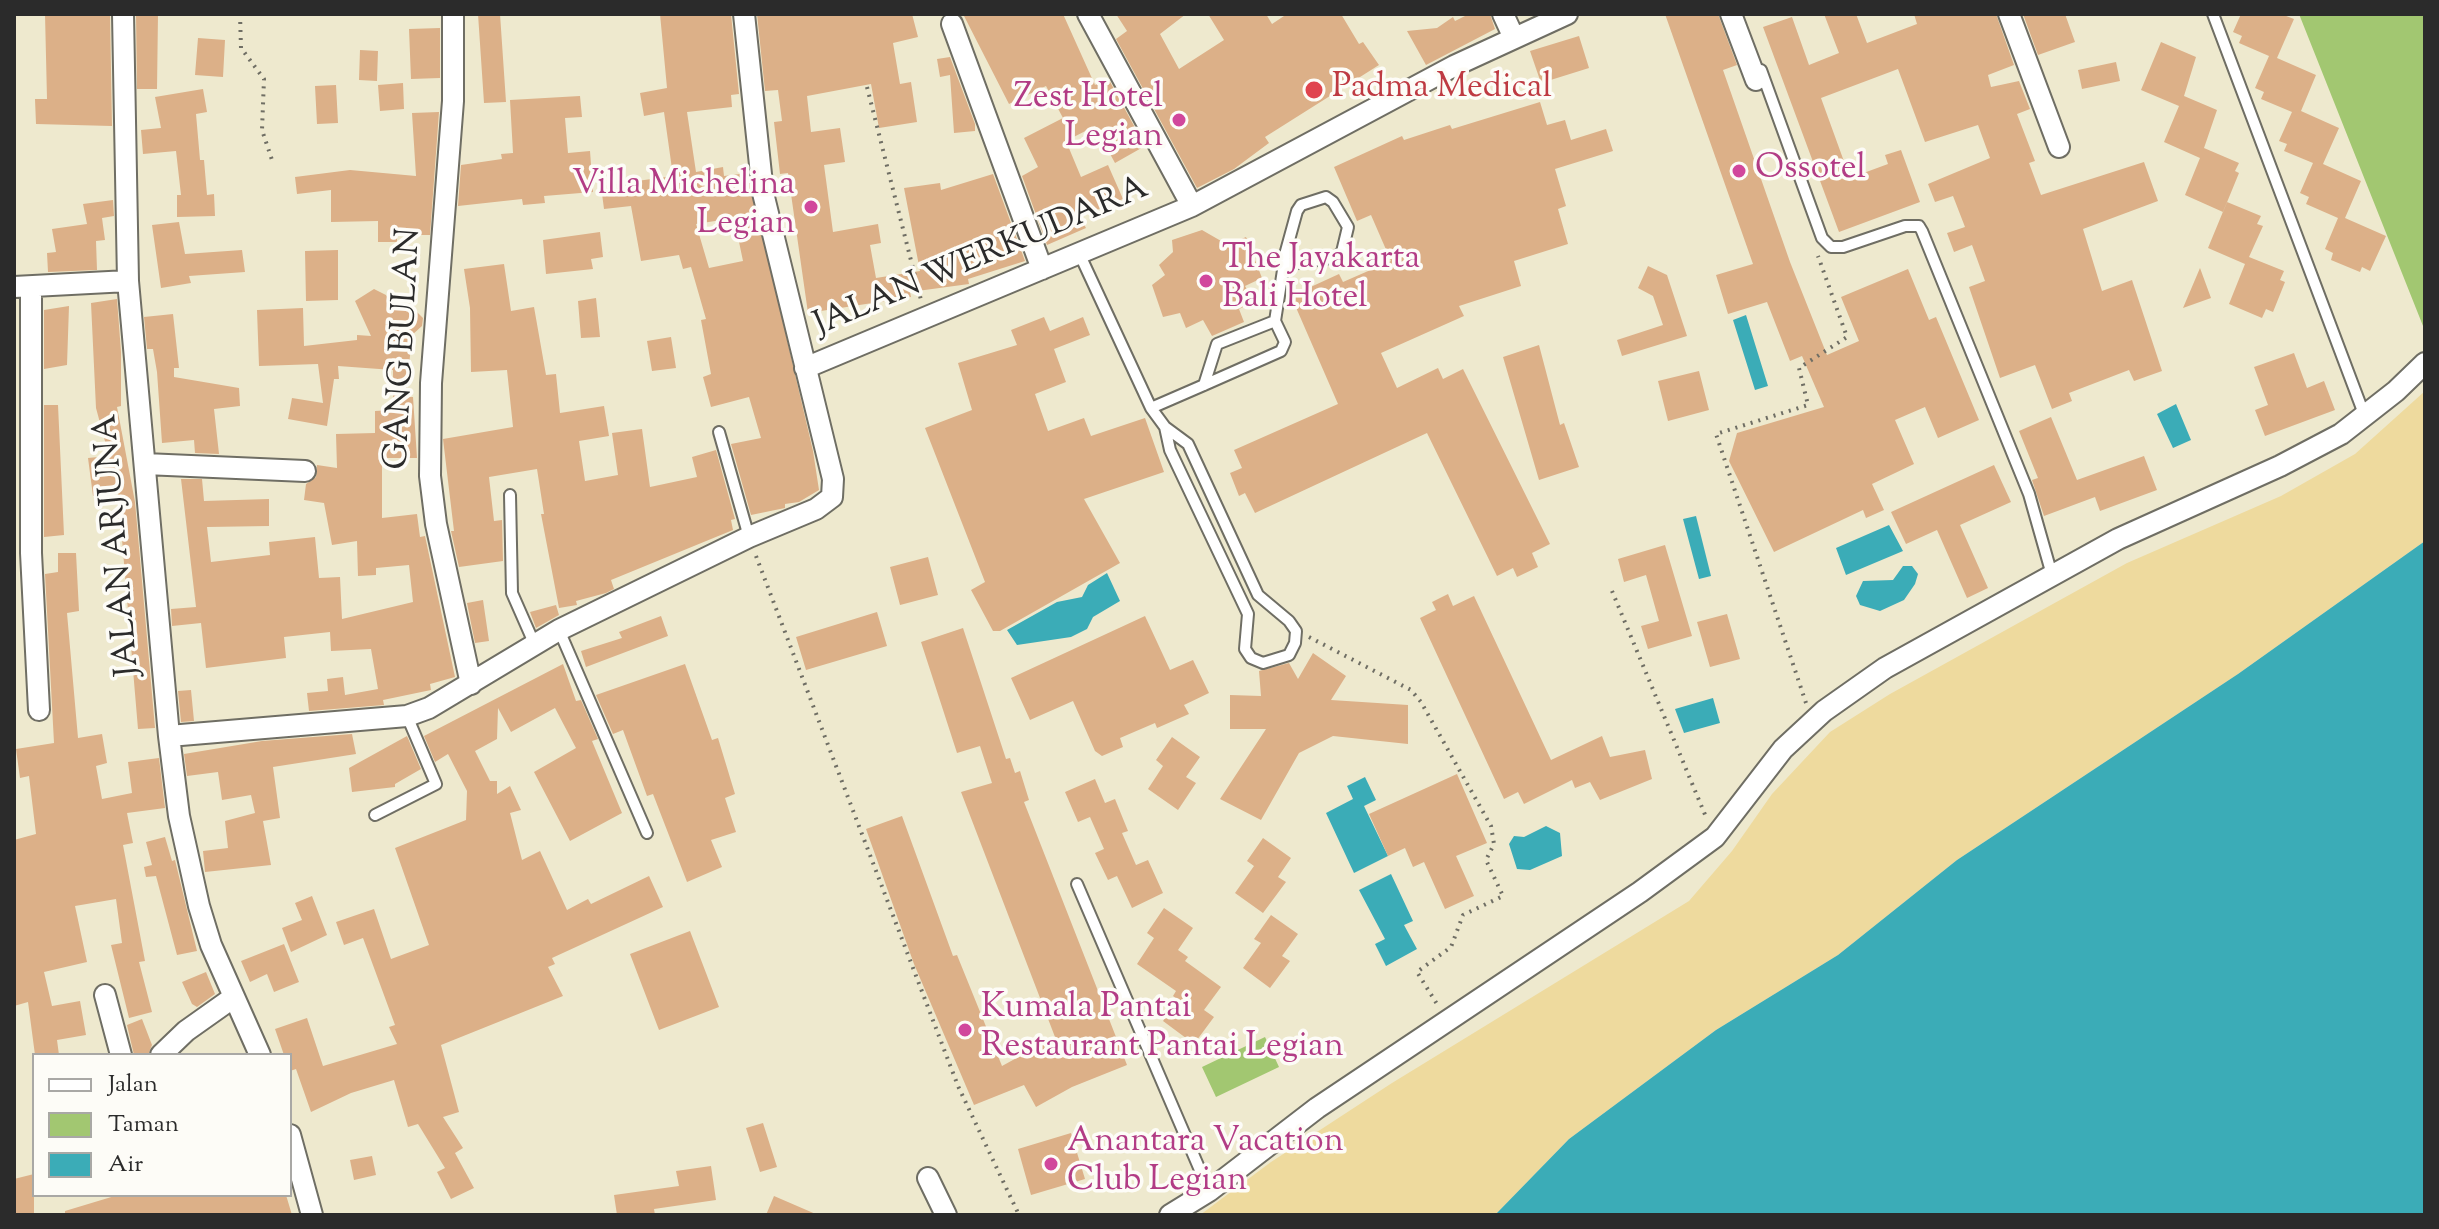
<!DOCTYPE html>
<style>
body{margin:0}
#map{position:relative;width:2439px;height:1229px;overflow:hidden;background:#eee9ce;font-family:"Sorts Mill Goudy",serif}
canvas{display:block}
.frame{position:absolute;inset:0;border:16px solid #2b2b2b;pointer-events:none}
.legend{position:absolute;left:32px;top:1053px;width:260px;height:144px;box-sizing:border-box;background:#fdfcf7;border:2px solid #a9a8a5;margin:0;padding:10px 14px;list-style:none;font-size:24px;color:#2b2b2b}
.legend li{display:flex;align-items:center;gap:16px;height:40px}
.legend b{width:40px;border:2px solid #a9a8a5}
</style>
<div id="map">
<canvas width="2439" height="1229"></canvas>
<div class="frame"></div>
<ul class="legend">
<li><b style="height:10px;background:#fff"></b>Jalan</li>
<li><b style="height:22px;background:#a2c771"></b>Taman</li>
<li><b style="height:22px;background:#3bacb7"></b>Air</li>
</ul>
</div>
<script>
const ctx = document.querySelector('canvas').getContext('2d');
ctx.lineJoin = 'round';
function fillPath(path, color) { ctx.fillStyle = color; ctx.fill(path, 'evenodd'); }
const poly = rows => new Path2D(rows.map(r => 'M' + r).join(''));
function stroke(path, color, width, dash) { ctx.strokeStyle = color; ctx.lineWidth = width; ctx.lineCap = dash ? 'butt' : 'round'; ctx.setLineDash(dash || []); ctx.stroke(path); }
function label(font, color, halo, rows, align = 'center') {
  ctx.font = font + ' "Sorts Mill Goudy",serif'; ctx.lineWidth = 7; ctx.setLineDash([]); ctx.textBaseline = 'middle'; ctx.strokeStyle = halo; ctx.fillStyle = color; for (const [text, x, y, turn = 0] of rows) {
    ctx.save(); ctx.translate(x, y); ctx.rotate((+turn || 0) * Math.PI / 180); ctx.textAlign = isNaN(turn) ? turn : align; if (halo) ctx.strokeText(text, 0, 0); ctx.fillText(text, 0, 0); ctx.restore();
  }
}
fillPath(poly([
 [2299,14,2425,14,2425,331],
 [1265,1037,1279,1067,1216,1097,1202,1067]
]), '#a2c771');
fillPath(poly([
 [2425,391,2425,541,2238,674,1957,860,1838,955,1716,1030,1569,1139,1495,1215,1200,1215,1271,1162,1392,1083,1689,901,1732,851,1772,794,1830,732,1890,694,2127,563,2281,496,2355,454]
]), '#eeda9e');
fillPath(poly([
 [1746,315,1768,386,1755,390,1733,320],
 [2176,404,2191,440,2173,448,2157,414],
 [1696,516,1711,576,1699,579,1683,519],
 [1889,525,1903,551,1846,575,1836,548],
 [2425,541,2425,1215,1495,1215,1569,1139,1716,1030,1838,955,1957,860,2238,674],
 [1903,566,1912,566,1918,574,1915,584,1904,600,1880,611,1860,605,1856,596,1863,581,1893,580],
 [1107,573,1120,601,1093,617,1087,629,1071,637,1017,645,1007,630,1057,602,1082,597,1088,585],
 [1713,698,1720,723,1684,733,1675,709],
 [1365,777,1376,800,1364,806,1388,856,1354,873,1326,813,1353,799,1347,786],
 [1546,826,1560,833,1562,856,1530,870,1517,869,1509,844,1514,836,1524,837],
 [1391,874,1413,921,1404,925,1417,949,1386,966,1375,944,1385,939,1359,890]
]), '#3bacb7');
fillPath(poly([
 [45,14,110,14,112,126,36,124,35,99,47,99],
 [136,14,158,14,157,89,137,89],
 [478,14,500,14,506,102,484,103],
 [660,14,731,14,739,94,731,95,732,107,687,112,696,172,723,167,724,176,748,173,813,451,819,490,799,502,785,504,785,508,751,515,731,444,761,438,749,397,711,407,703,377,711,374,701,320,706,319,691,267,683,269,679,255,641,261,631,206,604,209,601,186,673,176,664,112,644,116,640,93,667,88],
 [734,218,743,261,709,268,696,224],
 [757,14,912,14,918,37,893,43,900,84,911,82,917,122,879,128,871,84,807,96,811,132,840,128,845,162,824,165,833,232,878,224,881,243,870,245,876,278,920,271,904,188,940,183,941,190,993,174,1025,261,968,279,969,284,910,292,911,297,808,313,788,173,780,174,774,122,782,121,778,90,765,91],
 [963,14,1063,14,1095,85,1108,78,1145,146,1115,163,1095,126,1066,141,1081,177,1108,165,1123,199,1080,217,1086,228,1047,245,1022,176,1038,167,1024,138,1063,118,1046,86,1009,104],
 [1116,14,1186,14,1160,34,1179,69,1224,40,1208,14,1266,14,1272,24,1287,14,1341,14,1359,44,1363,42,1379,65,1265,137,1269,143,1234,169,1197,188,1116,39,1127,31],
 [1469,14,1490,14,1495,29,1426,65,1407,31,1437,28,1453,17,1455,21],
 [1665,14,1718,14,1737,65,1723,70,1790,262,1827,355,1859,341,1841,297,1908,269,1929,320,1936,317,1979,420,1938,438,1925,407,1895,420,1914,464,1872,484,1884,510,1866,518,1863,510,1774,552,1729,461,1737,433,1824,407,1802,356,1790,361,1767,302,1728,314,1716,275,1753,264],
 [1824,14,1856,14,1867,43,1917,24,1914,14,1996,14,2014,65,1988,75,1991,87,2019,81,2030,109,2017,114,2035,161,2029,163,2041,195,2144,162,2158,201,2083,229,2102,291,2132,280,2162,371,2134,381,2129,370,2069,393,2072,401,2052,409,2035,365,2000,378,1969,287,1985,281,1972,245,1954,252,1947,233,1965,227,1953,196,1935,202,1928,184,1990,158,1978,125,1925,142,1898,69,1821,98,1850,178,1888,164,1885,155,1901,150,1920,202,1839,232,1763,27,1792,17,1809,65,1839,53],
 [2023,14,2065,14,2075,42,2038,55],
 [2241,14,2281,14,2294,19,2277,58,2316,75,2301,111,2339,128,2323,164,2361,181,2345,218,2386,236,2370,271,2362,267,2360,272,2331,260,2333,253,2325,249,2338,218,2306,204,2309,197,2300,193,2313,163,2284,151,2287,144,2279,141,2292,112,2261,99,2264,92,2255,88,2269,56,2239,43,2242,36,2233,32],
 [440,28,440,78,411,79,409,29],
 [1579,36,1589,68,1541,83,1530,51],
 [198,38,225,40,223,77,195,75],
 [2161,42,2196,57,2184,96,2217,110,2204,148,2239,163,2235,171,2239,173,2223,212,2185,195,2200,158,2164,142,2179,106,2141,90],
 [360,50,378,51,377,81,359,80],
 [950,57,975,124,975,131,954,133,950,75,940,77,937,59],
 [2116,62,2120,81,2082,89,2078,70],
 [403,83,404,109,380,111,378,85],
 [336,85,338,123,317,124,315,86],
 [203,89,207,112,196,114,200,160,204,160,207,195,214,194,215,216,177,217,177,195,181,195,176,151,143,154,141,130,161,128,155,97],
 [580,96,582,117,565,118,568,153,590,151,593,192,544,196,545,203,523,205,522,199,458,206,461,165,502,159,501,154,513,153,510,100],
 [1540,102,1547,125,1565,120,1571,140,1606,129,1613,151,1555,169,1566,206,1558,209,1568,244,1514,261,1521,286,1459,306,1464,316,1381,353,1397,388,1438,368,1443,379,1463,369,1550,544,1532,553,1538,567,1517,577,1513,568,1497,576,1427,433,1255,513,1245,493,1239,496,1230,473,1242,468,1234,450,1338,404,1291,296,1339,274,1343,282,1391,261,1371,215,1357,221,1334,167,1402,136,1404,140,1450,125,1452,129],
 [439,112,430,235,397,235,397,242,378,242,378,221,331,222,331,190,297,194,295,177,350,170,416,176,412,113],
 [113,200,114,216,102,218,105,240,96,241,97,270,48,272,47,253,56,252,52,229,87,224,83,204],
 [2227,202,2261,216,2257,224,2263,226,2249,257,2284,271,2280,280,2285,282,2273,312,2266,309,2262,318,2229,304,2245,264,2208,248],
 [179,222,185,254,242,250,245,272,189,276,191,283,161,288,152,225],
 [1202,230,1228,245,1246,237,1262,278,1245,286,1254,302,1239,309,1244,322,1212,336,1203,320,1186,328,1180,313,1163,317,1152,285,1165,275,1159,265,1173,252,1172,240],
 [600,232,603,257,591,259,593,269,546,274,543,240],
 [338,250,338,300,306,301,305,251],
 [504,264,511,311,534,307,546,375,556,374,560,413,604,406,609,436,579,441,585,481,618,475,612,433,642,429,650,487,697,477,692,457,716,450,735,519,731,520,733,530,611,580,614,589,606,593,576,601,577,605,559,608,541,514,544,514,537,469,489,477,494,521,502,520,503,561,459,567,451,531,454,531,443,439,513,427,507,370,471,372,470,308,464,269],
 [1648,266,1667,275,1687,336,1622,356,1617,340,1663,325,1653,296,1638,288],
 [2200,268,2211,298,2183,308],
 [374,289,386,295,392,306,411,306,423,318,422,326,412,335,406,397,413,397,417,458,382,458,382,518,417,514,420,537,425,536,455,677,430,684,431,690,383,700,384,705,309,711,307,693,328,691,327,679,343,677,345,695,378,689,371,649,331,651,330,632,284,637,286,658,206,668,201,623,172,626,171,609,196,607,181,479,202,479,204,501,269,499,269,526,207,527,211,562,270,555,269,542,315,537,319,578,340,577,342,619,413,602,409,565,376,568,376,575,358,576,357,541,332,545,324,503,304,500,306,484,316,477,317,465,337,468,336,434,375,433,375,411,393,410,393,370,338,366,339,379,334,379,327,426,288,419,292,398,323,403,318,364,259,366,257,310,303,308,304,346,357,340,357,335,371,336,355,301],
 [596,298,600,337,581,338,578,301],
 [117,299,121,352,121,406,117,407,135,502,155,728,138,729,118,492,93,496,88,458,109,456,96,408,91,303],
 [69,306,67,365,44,369,44,310],
 [173,314,179,368,174,368,174,377,239,388,240,406,214,409,219,454,195,453,194,440,162,443,157,372,153,349,147,349,144,317],
 [1044,317,1050,331,1083,317,1090,335,1054,349,1066,382,1035,394,1048,431,1084,418,1091,436,1145,418,1164,472,1084,499,1120,563,1000,631,993,631,971,590,985,582,925,428,972,410,958,363,1017,345,1011,330],
 [671,337,676,368,652,371,647,341],
 [1539,345,1560,425,1564,423,1579,467,1539,480,1503,357],
 [2294,353,2307,388,2324,381,2335,410,2265,436,2255,410,2268,405,2254,367],
 [1699,371,1709,410,1668,421,1658,381],
 [44,405,58,405,64,535,44,537],
 [2051,417,2077,480,2144,456,2157,490,2100,511,2095,497,2044,516,2032,480,2038,478,2019,431],
 [1994,465,2011,502,1960,525,1988,588,1967,598,1937,530,1906,544,1891,512],
 [1665,545,1692,636,1648,649,1641,626,1659,621,1646,575,1624,582,1618,559],
 [58,553,76,553,79,611,67,613,78,738,102,734,107,763,96,766,102,799,132,793,128,762,159,758,165,808,127,813,133,843,123,845,145,961,139,962,152,1012,129,1018,111,945,122,943,116,899,75,906,87,962,44,972,52,1006,80,1001,86,1035,57,1040,59,1055,35,1055,28,1002,14,1006,14,840,36,834,29,776,20,778,16,749,54,743,45,574,58,572],
 [928,557,938,595,900,605,890,567],
 [1448,594,1453,606,1474,596,1551,760,1602,736,1610,757,1645,750,1652,779,1600,800,1590,782,1575,788,1572,780,1524,804,1518,792,1504,799,1420,618,1436,610,1432,602],
 [483,600,489,641,475,643,467,603],
 [556,605,559,615,536,628,530,612],
 [877,612,887,646,806,670,796,637],
 [1727,614,1740,659,1710,667,1697,622],
 [661,616,668,636,586,667,581,651,622,638,619,632],
 [1145,616,1170,670,1193,660,1209,693,1184,705,1189,714,1157,728,1155,723,1120,738,1123,747,1102,756,1095,751,1073,701,1030,720,1011,678],
 [963,628,1006,759,1010,758,1015,773,1020,771,1029,800,1024,802,1127,1065,1072,1087,1036,1107,1024,1085,974,1105,914,964,866,829,902,816,953,956,957,955,1002,1066,1055,1037,961,792,992,783,980,746,957,753,921,642],
 [1313,653,1346,676,1331,700,1408,705,1408,744,1333,736,1299,753,1261,820,1220,799,1266,729,1230,729,1230,695,1261,696,1259,671,1289,663,1298,679],
 [563,664,576,701,581,700,598,739,592,741,622,813,570,841,534,772,576,748,555,708,511,732,498,708,497,739,475,751,490,781,497,781,497,794,510,786,521,810,510,813,522,860,540,851,567,910,588,899,591,904,649,876,663,907,552,958,555,964,548,967,563,996,441,1045,459,1112,443,1117,463,1148,455,1153,474,1188,451,1199,437,1172,445,1168,418,1124,408,1127,394,1080,351,1093,311,1112,296,1069,290,1071,290,1055,284,1055,275,1029,307,1018,323,1066,397,1044,389,1027,395,1025,363,938,344,945,336,922,374,909,391,959,429,945,395,848,466,820,467,791,448,754,435,762,424,736],
 [685,664,712,740,718,738,735,794,725,798,736,832,711,840,722,867,687,882,653,794,647,796,623,730,613,734,596,695],
 [191,690,194,721,181,722,178,691],
 [352,734,356,754,273,767,280,818,263,821,271,865,205,872,203,851,228,848,225,821,255,813,251,795,222,800,218,772,187,776,184,754,262,741],
 [407,736,421,769,395,784,395,787,352,792,349,768],
 [1172,737,1200,757,1186,777,1196,783,1178,810,1148,789,1163,766,1156,760],
 [1457,774,1487,843,1456,856,1474,896,1445,909,1424,862,1413,867,1405,848,1388,856,1369,814],
 [1095,779,1105,803,1115,799,1128,831,1122,833,1136,865,1148,860,1163,893,1132,908,1117,876,1108,880,1095,853,1104,849,1090,817,1078,822,1065,792],
 [165,837,172,861,175,860,197,951,177,955,156,876,146,877,144,867,152,865,146,842],
 [1263,838,1291,858,1278,877,1286,882,1263,913,1235,893,1254,866,1247,861],
 [312,896,327,935,291,952,282,928,302,920,295,903],
 [1164,908,1193,928,1178,950,1188,957,1185,961,1221,987,1204,1010,1214,1017,1194,1044,1163,1021,1178,1000,1173,996,1176,991,1137,964,1154,938,1147,933],
 [1271,915,1298,934,1282,956,1290,961,1270,988,1243,968,1261,943,1254,939],
 [690,931,719,1007,659,1030,630,954],
 [284,944,299,982,274,992,267,974,250,982,241,961],
 [206,972,215,994,197,1007,192,1004,182,982],
 [142,1019,152,1045,148,1055,134,1055,127,1025],
 [763,1123,777,1167,760,1172,746,1128],
 [1071,1133,1085,1179,1031,1195,1018,1149],
 [372,1156,376,1175,354,1180,350,1160],
 [711,1166,716,1200,654,1209,655,1215,617,1215,614,1195,679,1186,676,1171],
 [34,1174,34,1215,14,1215,14,1179],
 [118,1195,286,1195,292,1215,65,1215,65,1211],
 [774,1196,818,1215,766,1215]
]), '#dcb088');
const service = poly([
 [2213,14,2364,414],
 [1761,70,1822,238,1831,247,1843,247,1905,226,1919,226,1922,231,2029,494,2052,575],
 [1079,253,1151,408,1165,427,1188,444,1258,595,1289,621,1296,631,1295,643,1289,655,1263,663,1251,658,1245,649,1248,614,1170,450,1165,427],
 [1275,321,1286,251,1297,211,1301,205,1326,197,1333,202,1348,227,1342,252,1336,257,1285,265],
 [1151,408,1204,385,1281,351,1285,342,1275,321,1217,344,1204,385],
 [719,432,749,537],
 [510,495,512,593,534,643],
 [559,630,647,833],
 [375,815,436,784,407,716],
 [1077,884,1209,1191]
]);
const minor = poly([
 [123,14,128,281,169,736,179,816,199,906,211,945,260,1055],
 [453,14,453,101,431,383,430,476,436,524,471,684],
 [1088,14,1192,206],
 [1503,14,1514,38],
 [1731,14,1756,80],
 [2009,14,2059,147],
 [952,24,1042,269],
 [14,287,128,281],
 [31,287,31,553,39,710],
 [805,368,1192,206,1454,66,1567,14],
 [145,464,305,471],
 [169,736,407,716,429,708,559,630,749,537,816,509,832,497,833,479,763,193,744,14],
 [105,995,121,1055],
 [161,1055,186,1031,234,997],
 [290,1135,312,1215],
 [928,1178,946,1215],
 [1170,1215,1209,1191,1317,1108,1640,892,1715,837,1783,749,1824,711,1885,668,2118,539,2280,466,2341,434,2396,391,2425,363]
]);
stroke(service, '#6f6e64', 14);
stroke(minor, '#6f6e64', 24);
stroke(poly([
 [240,14,241,48,264,79,262,130,273,163],
 [867,87,921,300],
 [756,556,958,1086,1019,1215],
 [1612,591,1706,817],
 [1309,637,1411,690,1421,702,1491,826,1494,844,1486,860,1503,896,1463,915,1451,947,1417,972,1437,1004],
 [1806,703,1716,434,1808,405,1799,368,1847,337,1818,256]
]), '#6f6e64', 4, [2, 6]);
stroke(service, '#fff', 10);
stroke(minor, '#fff', 20);
for (const [x, y, r, color] of [
 [1314,90,10,"#e0444e"],
 [1179,120,8,"#d1479c"],
 [1739,171,8,"#d1479c"],
 [811,207,8,"#d1479c"],
 [1206,281,8,"#d1479c"],
 [965,1030,8,"#d1479c"],
 [1051,1164,8,"#d1479c"]
]) { const dot = new Path2D(); dot.arc(x, y, r, 0, 2 * Math.PI); ctx.fillStyle = color; ctx.fill(dot); stroke(dot, '#fdfcf7', 3); }
label('34px', '#be3a42', '#fdfcf7', [
 ["Padma Medical",1332,90]
], 'left');
label('34px', '#b23c85', '#fdfcf7', [
 ["Zest Hotel",1163,100,"right"],
 ["Legian",1163,139,"right"],
 ["Ossotel",1755,171],
 ["Villa Michelina",795,187,"right"],
 ["Legian",795,226,"right"],
 ["The Jayakarta",1222,261],
 ["Bali Hotel",1222,300],
 ["Kumala Pantai",981,1010],
 ["Restaurant Pantai Legian",981,1049],
 ["Anantara Vacation",1067,1144],
 ["Club Legian",1067,1183]
], 'left');
label('34px', '#2b2b2b', '#fdfcf7', [
 ["JALAN WERKUDARA",982,259,-23],
 ["GANG BULAN",406,349,-87],
 ["JALAN ARJUNA",120,545,-95]
]);
</script>
